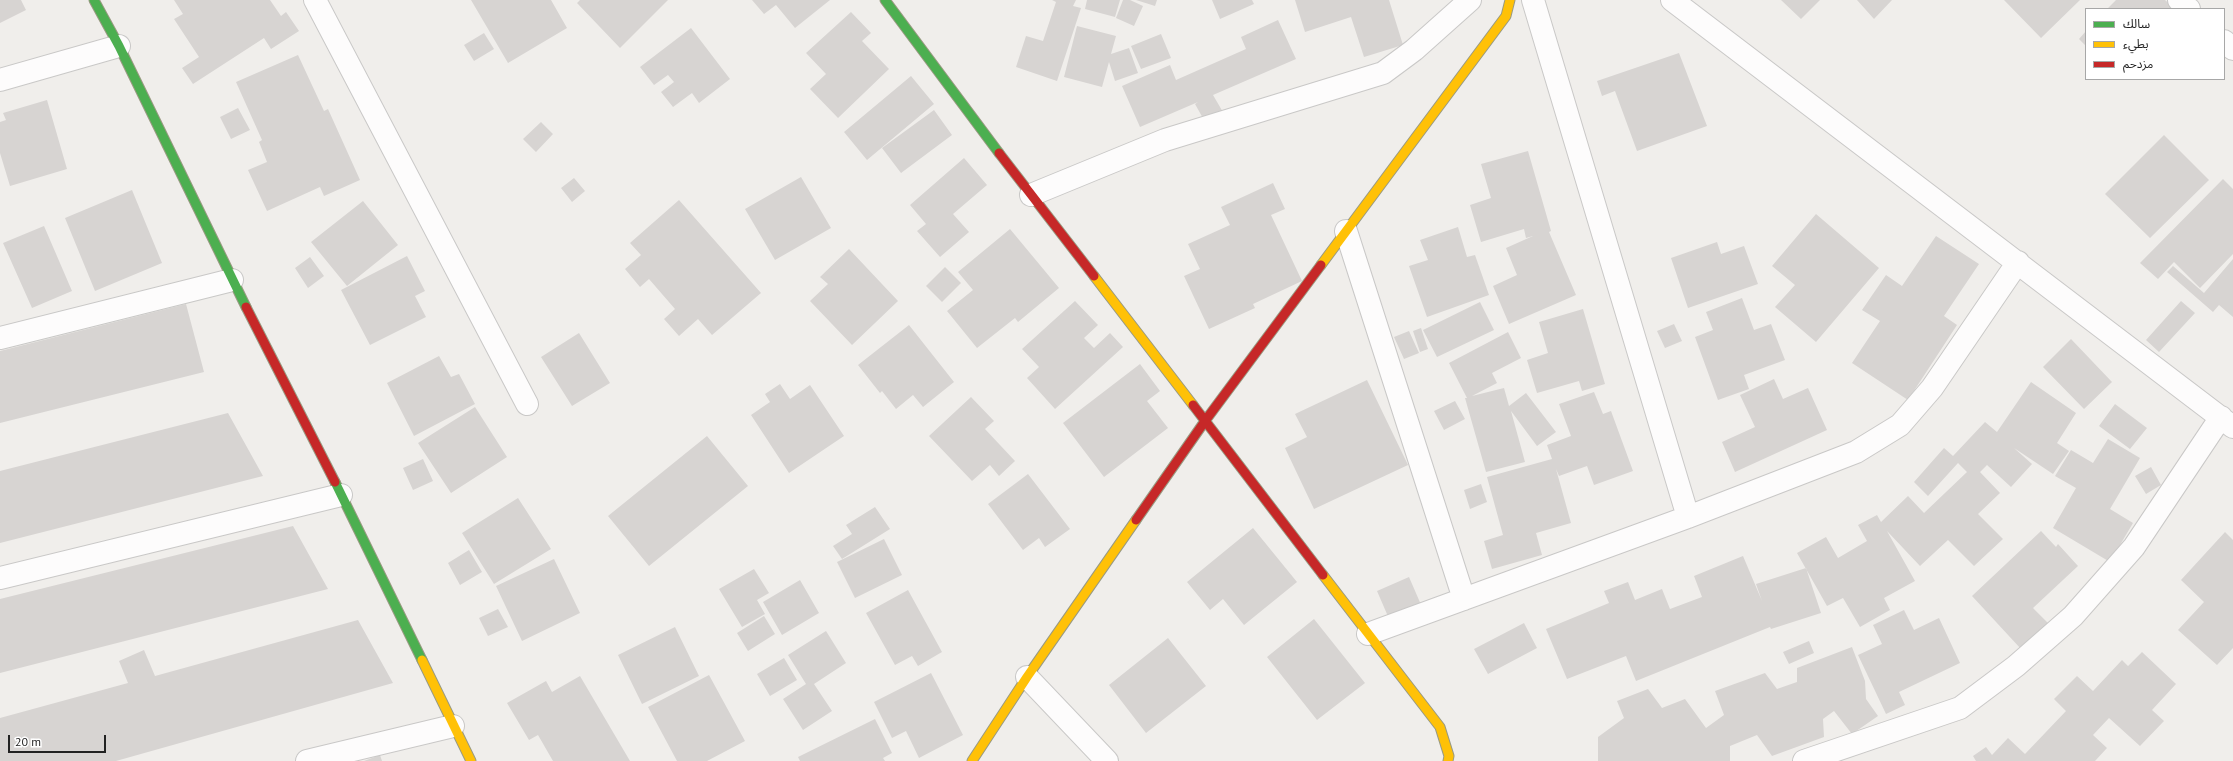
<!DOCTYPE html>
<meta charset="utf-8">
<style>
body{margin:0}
#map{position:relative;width:2233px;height:761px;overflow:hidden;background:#f0eeeb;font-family:"PT Sans","Noto Sans Arabic",sans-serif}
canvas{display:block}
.legend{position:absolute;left:2085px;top:8px;width:140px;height:72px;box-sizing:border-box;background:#fff;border:1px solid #a7a7a7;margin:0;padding:5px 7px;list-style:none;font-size:12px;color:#222}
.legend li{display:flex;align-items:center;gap:8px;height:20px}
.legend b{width:20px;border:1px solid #a7a7a7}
.scale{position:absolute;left:8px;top:735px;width:98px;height:18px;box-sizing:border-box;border:2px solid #222;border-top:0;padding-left:5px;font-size:12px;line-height:14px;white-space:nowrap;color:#222;-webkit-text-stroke:3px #fff;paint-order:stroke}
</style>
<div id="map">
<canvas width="2233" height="761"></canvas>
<ul class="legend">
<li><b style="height:5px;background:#4caf50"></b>سالك</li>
<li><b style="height:5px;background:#ffc107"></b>بطيء</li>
<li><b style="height:5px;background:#c62828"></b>مزدحم</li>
</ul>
<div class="scale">20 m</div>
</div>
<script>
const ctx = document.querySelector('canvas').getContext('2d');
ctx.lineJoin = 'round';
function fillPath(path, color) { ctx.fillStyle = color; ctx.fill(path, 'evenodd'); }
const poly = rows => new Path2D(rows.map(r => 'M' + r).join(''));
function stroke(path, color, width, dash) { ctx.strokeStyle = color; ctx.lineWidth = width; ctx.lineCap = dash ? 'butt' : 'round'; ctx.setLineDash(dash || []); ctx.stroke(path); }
fillPath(poly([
 [0,0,21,0,26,10,0,23],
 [174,0,270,0,281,16,286,12,299,31,271,49,264,38,193,84,182,68,199,57,174,19,183,14],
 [471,0,551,0,567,28,508,63],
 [580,0,668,0,620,48,577,3],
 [752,0,830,0,795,28,776,5,764,14],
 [1052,0,1076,0,1073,6,1081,8,1057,81,1016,67,1026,36,1043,41,1056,2],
 [1087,0,1120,0,1115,17,1085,9],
 [1123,0,1130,0,1143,6,1134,26,1116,18],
 [1136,0,1157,0,1155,6],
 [1212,0,1252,0,1254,4,1220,19],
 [1295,0,1389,0,1403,45,1364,57,1351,17,1305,32],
 [1781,0,1820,0,1801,19],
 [1857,0,1892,0,1874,19],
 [2004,0,2080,0,2041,38],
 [2116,0,2165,0,2175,9,2107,9],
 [851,12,871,33,862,41,889,69,838,118,810,89,826,74,806,53],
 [1278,20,1296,59,1213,95,1227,119,1209,129,1195,104,1198,102,1140,127,1122,86,1170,65,1176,80,1246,49,1241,37],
 [1077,26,1116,36,1111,54,1129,48,1138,73,1115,81,1109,62,1102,87,1064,77],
 [691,28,730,79,699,103,692,93,673,107,661,92,674,82,668,75,654,85,640,67],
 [2086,31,2086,46,2079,39],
 [484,33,494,49,474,61,464,45],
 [1161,34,1171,58,1141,69,1131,46],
 [1679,53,1707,126,1637,151,1615,91,1602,96,1597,81],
 [298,55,324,111,328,109,360,180,324,196,320,187,267,211,248,170,267,162,259,142,262,140,236,82],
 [911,76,934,104,867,160,844,132],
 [47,100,67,169,10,186,0,153,0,122,6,120,3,113],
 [238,108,250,130,231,139,220,117],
 [934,110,952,135,901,173,882,148],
 [541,122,553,134,536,152,523,139],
 [2164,135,2209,180,2150,238,2105,194],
 [1528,151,1551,231,1549,232,1576,295,1509,324,1493,286,1517,275,1506,248,1533,236,1526,238,1524,229,1481,242,1470,205,1491,198,1481,164],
 [964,158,987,185,953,214,969,232,940,257,917,231,926,224,910,205],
 [801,177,831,228,775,260,745,209],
 [574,178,585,191,572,202,561,188],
 [2223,179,2233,189,2233,254,2200,288,2174,262,2158,279,2140,263],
 [1273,183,1285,209,1271,215,1302,281,1253,304,1255,308,1209,329,1184,276,1200,269,1188,244,1230,225,1221,207],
 [132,190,162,263,95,291,65,218],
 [679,200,761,293,712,335,698,319,679,336,664,319,675,309,649,279,640,287,625,269,641,255,630,243],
 [363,201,398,245,347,286,311,242],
 [1816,214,1879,268,1816,342,1775,307,1795,285,1772,266],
 [44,226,72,291,32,308,3,243],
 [1458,227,1467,257,1475,255,1489,295,1427,317,1409,266,1428,260,1420,240],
 [1010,229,1059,288,1018,322,1015,318,977,348,947,311,973,290,958,272],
 [1936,236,1979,264,1944,316,1957,325,1908,400,1852,363,1880,321,1862,310,1886,275,1902,286],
 [1717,242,1721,254,1744,246,1758,284,1688,308,1671,258],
 [849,249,898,301,852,345,810,301,828,284,820,277],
 [407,256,425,291,415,296,426,317,370,345,341,290],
 [310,257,324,276,308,288,295,268],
 [2233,259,2233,317,2219,305,2213,312,2167,272,2173,266,2204,293],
 [945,267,961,283,942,302,926,286],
 [1742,298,1754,330,1771,324,1785,360,1744,375,1749,389,1718,400,1695,337,1713,330,1706,312],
 [1075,301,1098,325,1084,338,1094,348,1110,333,1123,347,1055,409,1027,378,1039,367,1022,349],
 [2181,301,2195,313,2159,352,2146,340],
 [1480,302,1494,330,1437,357,1423,330],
 [186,304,204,372,0,423,0,351],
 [1583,309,1605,384,1582,391,1579,381,1537,393,1527,360,1548,353,1539,322],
 [1674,324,1682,341,1665,348,1657,331],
 [909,325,954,382,923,407,913,395,896,409,882,391,880,393,858,365],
 [1421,328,1428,349,1420,352,1413,331],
 [1409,331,1419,353,1404,359,1394,337],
 [1508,332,1521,358,1492,373,1497,383,1472,396,1504,388,1509,406,1526,393,1556,432,1537,446,1511,411,1525,462,1486,472,1465,398,1467,398,1449,363],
 [579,333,610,383,572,406,541,357],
 [2071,339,2112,382,2084,409,2043,367],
 [439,356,451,377,459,374,475,404,414,436,387,383],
 [1140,364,1160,391,1147,401,1168,428,1104,477,1063,423],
 [1774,379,1783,399,1808,388,1827,430,1735,472,1722,442,1755,427,1740,395],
 [1367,380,1408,465,1314,509,1285,448,1307,437,1295,414],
 [2031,382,2076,413,2057,443,2069,451,2053,474,2014,448,2032,464,2011,487,1987,465,1980,472,2000,493,1978,514,2003,539,1974,566,1948,540,1920,566,1887,531,1915,581,1884,598,1890,610,1860,627,1843,598,1827,606,1797,553,1826,537,1838,558,1867,541,1858,525,1877,515,1881,522,1908,496,1924,513,1967,472,1958,463,1928,496,1914,482,1944,448,1953,456,1985,422,1997,432],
 [780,384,790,399,810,385,844,436,789,473,751,415,770,402,765,394],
 [1594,392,1603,414,1611,411,1633,471,1594,485,1587,466,1559,476,1556,469,1571,523,1536,533,1542,555,1492,569,1484,541,1503,535,1487,477,1552,459,1547,445,1571,436,1559,404],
 [971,397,994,421,985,429,1015,461,999,476,990,465,972,481,929,436],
 [1455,401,1465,419,1444,430,1434,411],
 [2115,404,2147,428,2130,449,2099,426],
 [475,407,507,457,451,493,418,443],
 [228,413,263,476,0,543,0,471],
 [707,436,748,486,649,566,608,516],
 [2108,439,2140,458,2110,509,2133,523,2110,562,2053,528,2076,488,2055,476,2071,450,2093,463],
 [423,459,433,481,413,490,403,468],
 [2151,467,2161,485,2146,494,2135,476],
 [1028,474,1070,529,1045,547,1039,538,1023,550,988,504],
 [1481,484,1487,502,1470,509,1464,490],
 [518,498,551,549,494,584,462,533],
 [875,507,890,529,842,559,833,546,852,534,846,525],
 [293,526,328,589,0,673,0,599],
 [1253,528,1297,582,1244,625,1223,599,1210,610,1187,582],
 [2041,531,2056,547,2058,544,2078,566,2033,608,2048,623,2021,649,1972,596],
 [2225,532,2233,540,2233,648,2217,665,2178,630,2204,602,2181,580],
 [884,539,902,575,855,598,837,562],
 [469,550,482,572,460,585,448,563],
 [1743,556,1762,601,1756,584,1806,568,1821,613,1771,629,1770,627,1636,681,1626,656,1567,679,1546,629,1609,603,1604,591,1628,582,1635,600,1662,589,1670,609,1702,597,1694,576],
 [554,559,580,613,522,641,496,586],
 [754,569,769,593,757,600,765,614,742,627,719,589],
 [1409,577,1422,607,1390,621,1377,591],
 [800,580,819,613,782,635,763,602],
 [908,590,942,652,918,666,912,656,895,665,866,613],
 [498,609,508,627,488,636,479,618],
 [1904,610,1914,630,1939,618,1960,663,1899,692,1905,705,1886,714,1858,655,1882,644,1873,625],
 [764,616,775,634,748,651,737,633],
 [1314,619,1365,683,1317,720,1267,657],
 [358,620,393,683,116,761,0,761,0,718,128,683,119,661,144,650,155,676],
 [1524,623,1537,648,1488,674,1474,649],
 [675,627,699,676,642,704,618,655],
 [826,631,846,663,814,684,832,711,803,730,783,699,806,684,788,655],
 [1168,638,1206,686,1146,733,1109,685],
 [1809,641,1814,653,1789,664,1783,652],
 [1852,647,1865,681,1866,699,1878,716,1852,734,1834,711,1823,719,1824,737,1772,756,1757,735,1730,746,1730,761,1598,761,1598,737,1624,718,1617,701,1648,689,1662,708,1685,699,1706,728,1724,715,1715,691,1765,673,1777,689,1797,682,1797,668],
 [2142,652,2176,684,2152,710,2164,721,2140,746,2109,718,2093,735,2107,748,2095,761,1976,761,1973,756,1986,747,1992,755,2008,738,2025,754,2066,711,2054,699,2077,676,2093,691,2122,660,2128,666],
 [784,658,797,680,770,696,757,674],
 [931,673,963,735,919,758,906,731,892,738,874,702],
 [709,675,745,741,707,761,677,761,648,707],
 [580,676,630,761,553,761,538,735,529,740,507,703,546,681,552,692],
 [875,719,892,753,883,758,885,761,800,761,798,757],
 [380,755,382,761,364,761]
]), '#d7d4d2');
const street = poly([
 [315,0,527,404],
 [1533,0,1688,517],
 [1672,0,2233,427],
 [2179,0,2189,9],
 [2224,41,2233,49],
 [0,80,119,46],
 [1031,195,1165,140,1383,73,1414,50,1470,0],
 [1346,231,1464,599],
 [0,338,232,280],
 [0,578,341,495],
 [1368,634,1688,517,1856,452,1900,425,1932,388,2018,262],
 [1027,677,1107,761],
 [307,761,453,726],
 [1804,761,1960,708,2016,666,2073,616,2134,547,2221,417]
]);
const fast = poly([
 [94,0,119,46,246,307],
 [885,0,999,153],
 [335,482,422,660]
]);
const slow = poly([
 [1321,265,1506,16,1510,0],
 [1094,276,1193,405],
 [1323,575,1440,727,1449,756,1448,761],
 [422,660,471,761],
 [972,761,1027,677,1136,520]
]);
const jam = poly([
 [999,153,1094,276],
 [246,307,335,482],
 [1193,405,1323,575],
 [1136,520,1205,421,1321,265]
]);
stroke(street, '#c9c8c7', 24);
stroke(fast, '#999a82', 11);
stroke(slow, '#999a82', 11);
stroke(jam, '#999a82', 11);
stroke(street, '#fdfcfc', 22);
stroke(fast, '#4caf50', 9);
stroke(slow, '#ffc107', 9);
stroke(jam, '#c62828', 9);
</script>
